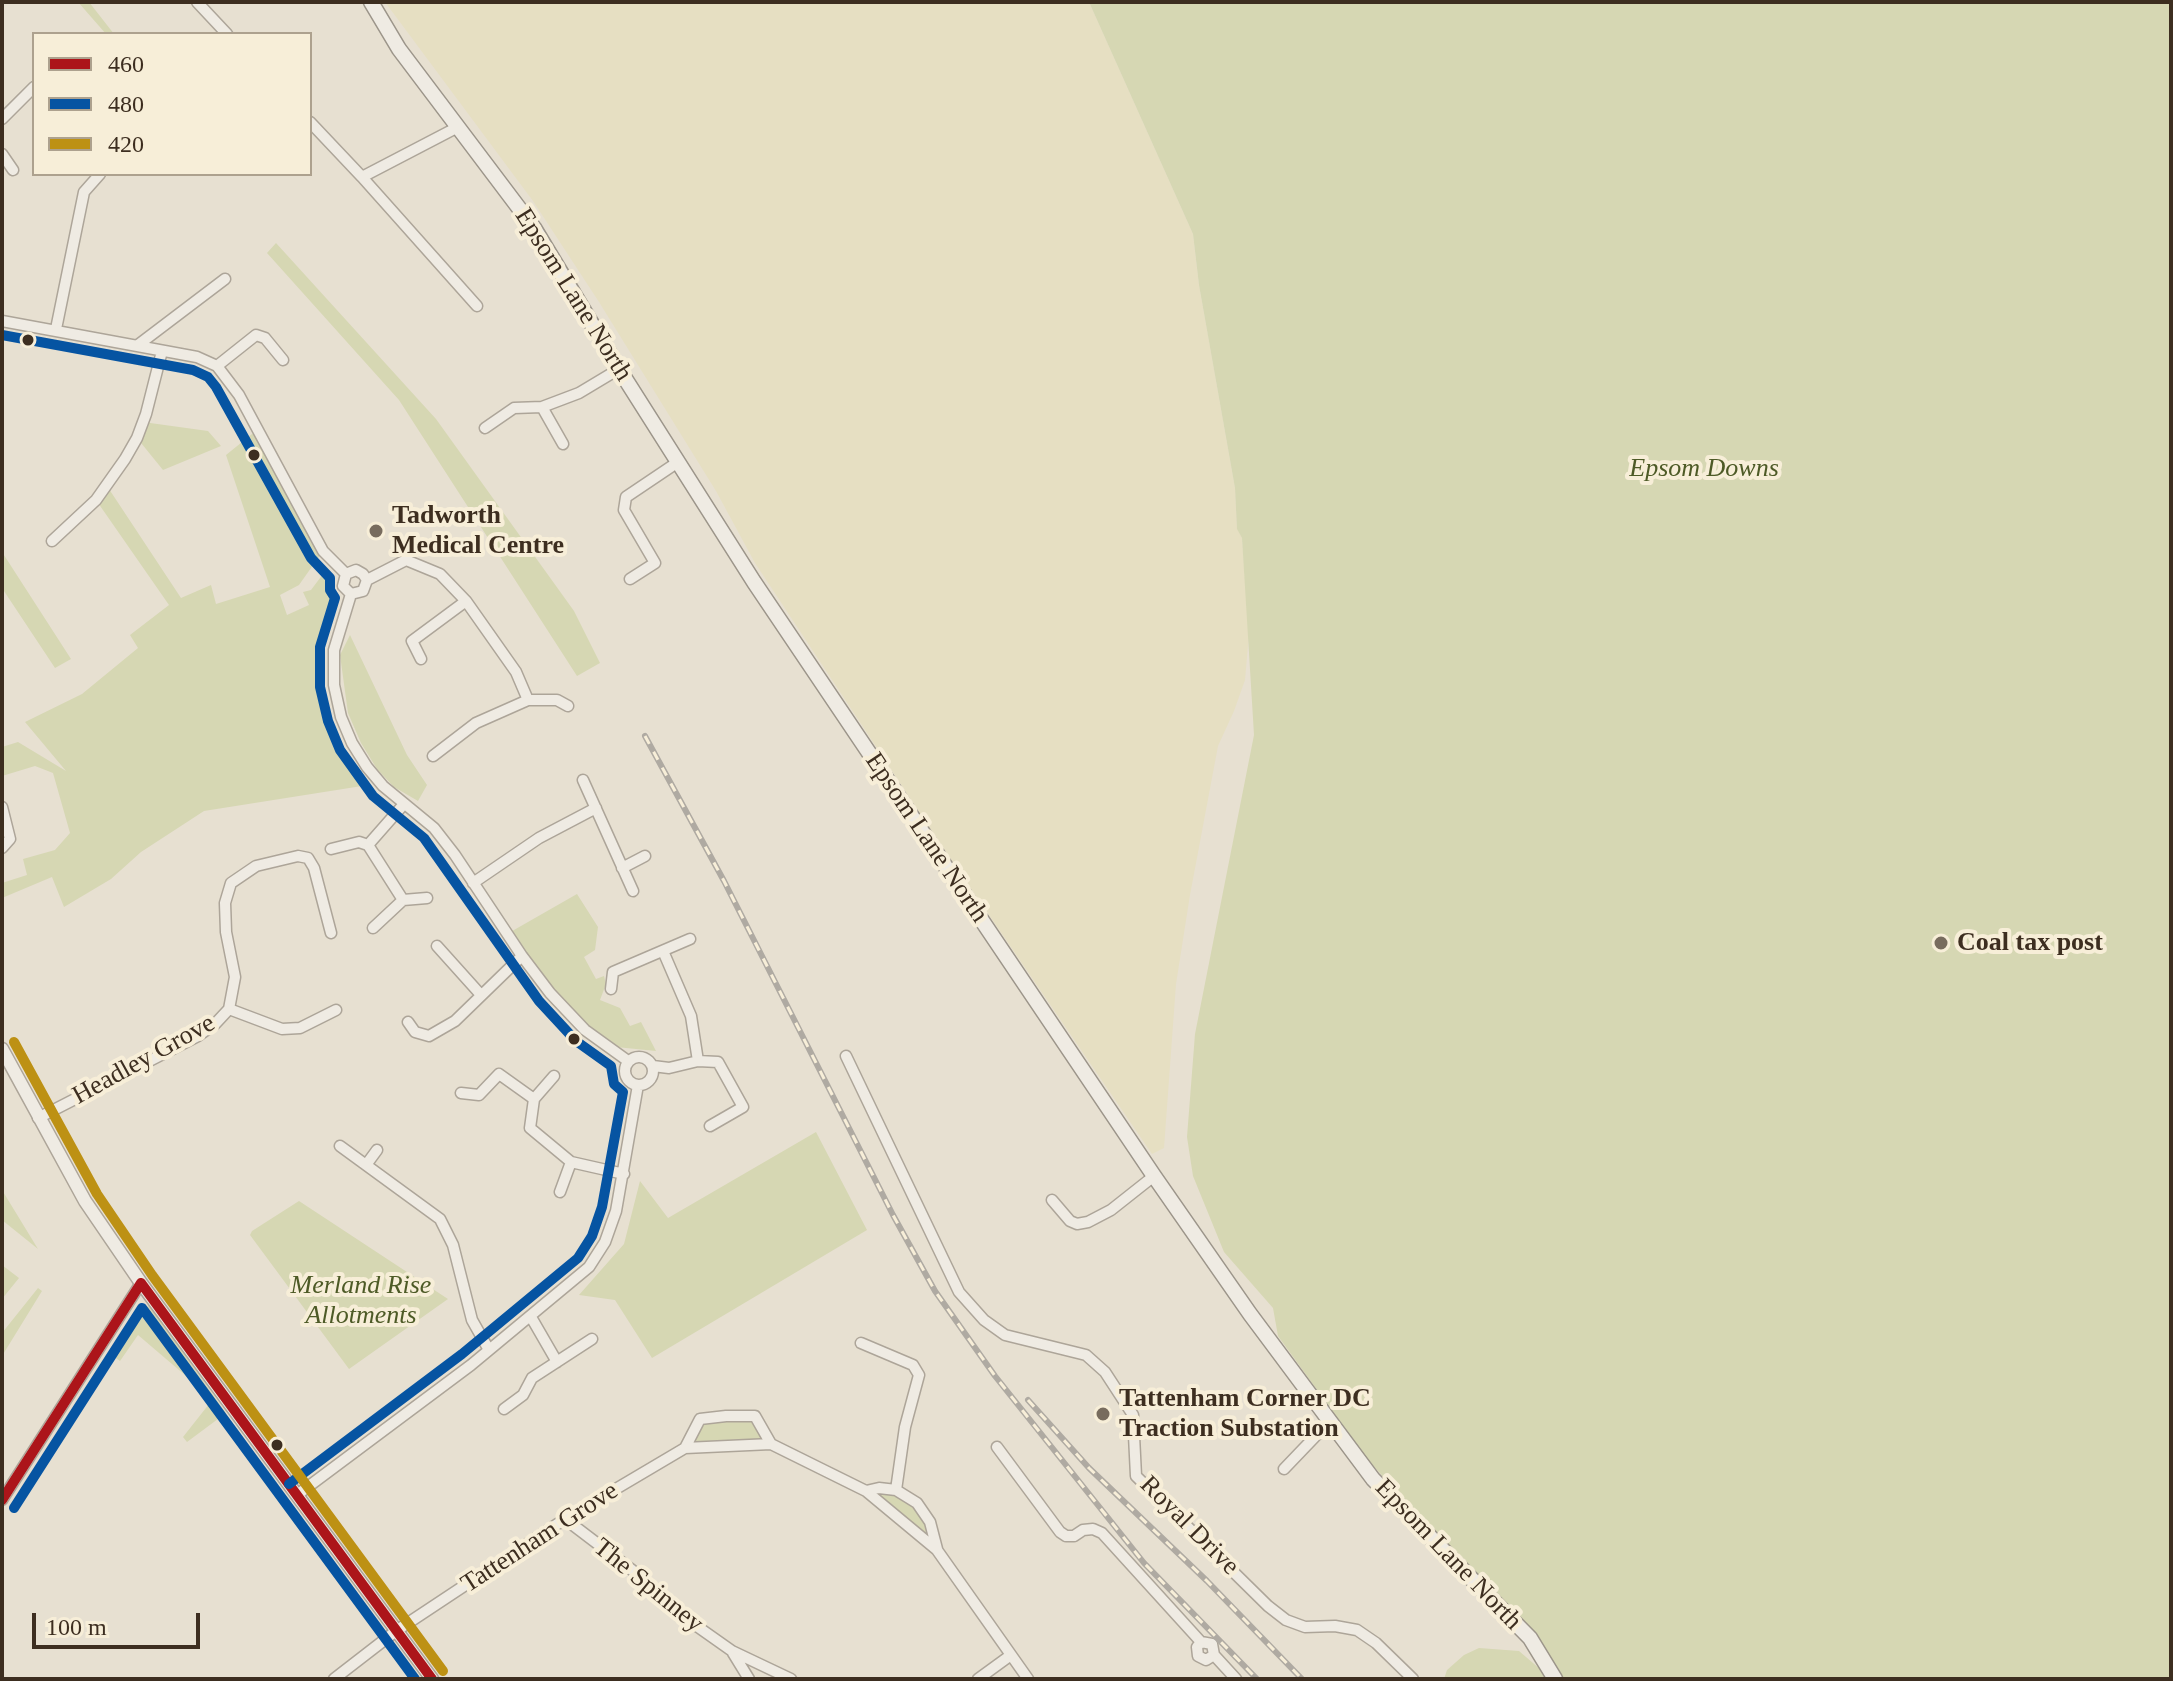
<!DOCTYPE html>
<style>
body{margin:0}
#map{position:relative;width:2173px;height:1681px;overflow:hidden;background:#e7e0d1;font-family:Georgia,serif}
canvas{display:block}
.frame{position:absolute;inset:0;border:4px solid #3d2e20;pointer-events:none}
.legend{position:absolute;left:32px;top:32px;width:280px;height:144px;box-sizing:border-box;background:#f7eed8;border:2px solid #ada18e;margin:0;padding:10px 14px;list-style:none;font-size:24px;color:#3d2e20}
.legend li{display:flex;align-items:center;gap:16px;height:40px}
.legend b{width:40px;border:2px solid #ada18e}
.scale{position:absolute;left:32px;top:1613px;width:168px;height:36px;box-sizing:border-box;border:4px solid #3d2e20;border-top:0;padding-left:10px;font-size:24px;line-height:28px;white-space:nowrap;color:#3d2e20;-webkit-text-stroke:6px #f7eed8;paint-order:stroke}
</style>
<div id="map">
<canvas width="2173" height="1681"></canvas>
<div class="frame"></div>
<ul class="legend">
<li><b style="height:10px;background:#ac151a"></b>460</li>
<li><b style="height:10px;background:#0654a2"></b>480</li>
<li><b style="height:10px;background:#bd9114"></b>420</li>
</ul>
<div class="scale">100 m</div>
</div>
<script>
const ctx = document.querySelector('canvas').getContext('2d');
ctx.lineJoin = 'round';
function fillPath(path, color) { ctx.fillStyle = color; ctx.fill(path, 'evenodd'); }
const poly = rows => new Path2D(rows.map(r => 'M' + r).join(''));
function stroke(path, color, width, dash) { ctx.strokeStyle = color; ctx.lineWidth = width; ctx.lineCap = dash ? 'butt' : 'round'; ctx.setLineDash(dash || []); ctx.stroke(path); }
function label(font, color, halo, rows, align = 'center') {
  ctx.font = font + ' Georgia,serif'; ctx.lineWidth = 8; ctx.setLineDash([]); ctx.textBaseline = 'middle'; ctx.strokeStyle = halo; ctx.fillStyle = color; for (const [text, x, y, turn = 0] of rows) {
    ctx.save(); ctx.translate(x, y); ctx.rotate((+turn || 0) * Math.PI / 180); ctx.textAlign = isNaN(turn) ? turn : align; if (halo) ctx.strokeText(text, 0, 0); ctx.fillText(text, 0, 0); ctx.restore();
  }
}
fillPath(poly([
 [385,2,1089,2,1193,234,1199,285,1235,488,1237,528,1242,538,1249,633,1245,680,1234,711,1218,746,1190,895,1176,984,1164,1148,1152,1154,929,827,755,563,716,491,599,302,533,201]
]), '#e6dfc2');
fillPath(poly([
 [78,2,89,2,114,34,106,34],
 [1089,2,2171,2,2171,1679,1553,1679,1530,1638,1367,1459,1278,1336,1273,1308,1224,1252,1193,1176,1187,1137,1195,1034,1254,735,1242,538,1237,529,1235,488,1199,285,1193,234],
 [276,243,436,419,574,611,600,663,577,676,399,400,267,253],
 [143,422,208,431,221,446,163,470,137,438],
 [258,432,323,551,299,585,280,595,287,615,309,605,303,592,311,590,323,574,330,588,335,612,320,657,322,697,331,731,345,762,362,786,204,811,141,852,111,879,64,907,52,877,2,898,2,883,27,875,23,859,55,850,70,833,53,773,35,766,2,776,2,747,18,742,66,771,25,722,82,694,138,648,130,635,169,605,96,500,107,486,181,598,211,585,216,604,270,587,226,455,252,434],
 [2,552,71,659,55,668,2,588],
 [350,635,407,755,427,785,418,801,394,787,377,769,361,743,348,713,340,655],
 [577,894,598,927,595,950,584,957,596,979,604,976,606,984,600,1000,620,1008,630,1026,641,1022,656,1051,606,1046,585,1030,507,934],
 [816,1132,867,1230,652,1358,615,1300,579,1295,624,1244,640,1181,668,1218],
 [2,1190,38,1249,2,1220],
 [299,1201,448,1299,349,1369,250,1235,252,1231],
 [2,1265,19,1278,2,1299],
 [38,1288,42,1291,2,1356,2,1333],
 [150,1306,226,1413,187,1442,183,1437,213,1399,138,1335,120,1361,113,1356,143,1307],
 [755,1416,771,1444,685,1448,700,1419],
 [879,1488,917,1503,937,1550,866,1491],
 [1479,1648,1519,1651,1540,1669,1545,1679,1444,1679,1447,1670,1464,1655]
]), '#d6d7b3');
const minor = poly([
 [197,2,227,34],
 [2,119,34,87],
 [310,122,362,177,458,127],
 [2,154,13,170],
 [362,177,477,306],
 [2,321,197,357,217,366,239,395,323,551,346,574],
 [56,329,84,192,100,174],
 [138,345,225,279],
 [217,366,256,335,265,338,283,360],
 [542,407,579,393,619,369],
 [485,428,514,408,542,407,563,444],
 [52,541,96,500,125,459,137,438,146,414,162,351],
 [346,574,356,570,363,574,367,580,363,591,351,594],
 [346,574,343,586,351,594],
 [630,579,655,563,624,510,626,497,678,462],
 [367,580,406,560,440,574,466,601,516,672,528,700],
 [351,594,334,650,334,685,341,717,352,743,367,767,383,786,434,828,455,855,522,956,550,993,585,1030,628,1061],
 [421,659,412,641,466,601],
 [433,756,476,723,528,700,557,700,568,706],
 [583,780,633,891],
 [2,807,10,839,2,848],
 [368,845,404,804],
 [331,849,359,842,368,845,403,900,373,928],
 [622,868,645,856],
 [473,883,539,838,596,808],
 [403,900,427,898],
 [437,946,481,995],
 [663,951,691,1016,698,1061],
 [611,989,613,972,690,939],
 [229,1009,282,1029,300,1028,336,1010],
 [408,1022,415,1032,429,1036,455,1021,522,956],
 [846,1056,959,1292,984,1320,1005,1335,1086,1355,1105,1372,1133,1415,1136,1476,1268,1606,1286,1620,1305,1627,1335,1626,1357,1630,1376,1643,1413,1679],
 '625 1071a14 14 0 1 1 28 0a14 14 0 1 1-28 0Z',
 [653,1066,669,1068,698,1061,718,1062,743,1107,710,1126],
 [461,1093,479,1095,499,1074,534,1099,530,1128,571,1162,624,1174],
 [534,1099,554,1076],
 [38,1118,198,1036,215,1024,229,1009,235,977,226,932,225,903,231,883,256,866,298,856,308,858,314,868,331,933],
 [340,1146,440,1219,453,1245,472,1320,489,1350],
 [366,1165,377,1150],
 [560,1192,571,1162],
 [1052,1200,1070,1221,1077,1224,1088,1222,1111,1210,1154,1176],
 [531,1317,557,1362],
 [861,1343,913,1365,919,1375,905,1427,896,1490],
 [504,1409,523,1395,532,1378,592,1339],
 [997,1447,1060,1532,1066,1536,1074,1536,1083,1530,1093,1529,1102,1533,1201,1642,1212,1644,1214,1655,1236,1679],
 [685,1448,700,1419,726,1416,755,1416,771,1444],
 [1284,1469,1329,1422],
 [866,1491,879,1488,896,1490,917,1503,930,1522,937,1549],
 [297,1495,471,1365,589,1267,605,1242,616,1211,638,1085],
 [2,1500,141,1283],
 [565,1519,632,1570,698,1627,732,1651,791,1679],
 [1201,1642,1197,1647,1198,1656,1206,1660,1214,1655],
 [733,1653,749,1679],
 [334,1679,396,1631,565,1519,685,1448,771,1444,866,1491,937,1550,1028,1679],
 [978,1679,1011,1655]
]);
const tertiary = poly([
 [2,1049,85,1201,141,1283,432,1679]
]);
const secondary = poly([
 [371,2,399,49,534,228,619,369,754,582,1154,1176,1250,1314,1373,1479,1530,1638,1555,1679]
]);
stroke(minor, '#ada599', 13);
stroke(tertiary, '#ada599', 15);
stroke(secondary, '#9c958a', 17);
stroke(minor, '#efebe3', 10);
stroke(tertiary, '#efebe3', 12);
stroke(secondary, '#efebe3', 14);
const rail = poly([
 [645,736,724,881,893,1215,935,1291,995,1376,1144,1563,1257,1679],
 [1028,1400,1089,1468,1207,1581,1302,1679]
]);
stroke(rail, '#afaaa2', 6);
stroke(rail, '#f7eed8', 3, [9]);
stroke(poly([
 [141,1283,432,1679],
 [2,1500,141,1283]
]), '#ac151a', 10);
stroke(poly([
 [2,335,193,370,208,377,216,387,311,558,330,578,330,590,335,598,320,647,320,687,328,721,340,750,373,796,424,838,539,1001,576,1041,611,1066,614,1084,623,1092,602,1207,592,1236,578,1258,462,1354,289,1484],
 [14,1508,142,1308,415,1679]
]), '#0654a2', 10);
stroke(poly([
 [14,1042,97,1194,152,1275,443,1671]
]), '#bd9114', 10);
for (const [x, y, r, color] of [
 [28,340,7,"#3d2e20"],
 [254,455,7,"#3d2e20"],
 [376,531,8,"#786c5e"],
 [1941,943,8,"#786c5e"],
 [574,1039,7,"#3d2e20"],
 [1103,1414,8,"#786c5e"],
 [277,1445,7,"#3d2e20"]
]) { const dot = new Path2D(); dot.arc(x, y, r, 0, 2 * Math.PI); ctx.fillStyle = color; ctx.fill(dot); stroke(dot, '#f7eed8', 3); }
label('26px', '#3d2e20', '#f7eed8', [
 ["Epsom Lane North",573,295,58],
 ["Epsom Lane North",926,838,56],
 ["Headley Grove",144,1060,-29],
 ["Royal Drive",1189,1526,45],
 ["Tattenham Grove",540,1538,-33],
 ["Epsom Lane North",1448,1555,46],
 ["The Spinney",648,1586,39]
]);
label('italic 26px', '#4d5a26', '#f7eed8', [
 ["Epsom Downs",1704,469],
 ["Merland Rise",361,1286],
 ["Allotments",361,1316]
]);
label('bold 26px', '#3d2e20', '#f7eed8', [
 ["Tadworth",392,516],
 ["Medical Centre",392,546],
 ["Coal tax post",1957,943],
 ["Tattenham Corner DC",1119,1399],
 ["Traction Substation",1119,1429]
], 'left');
</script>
